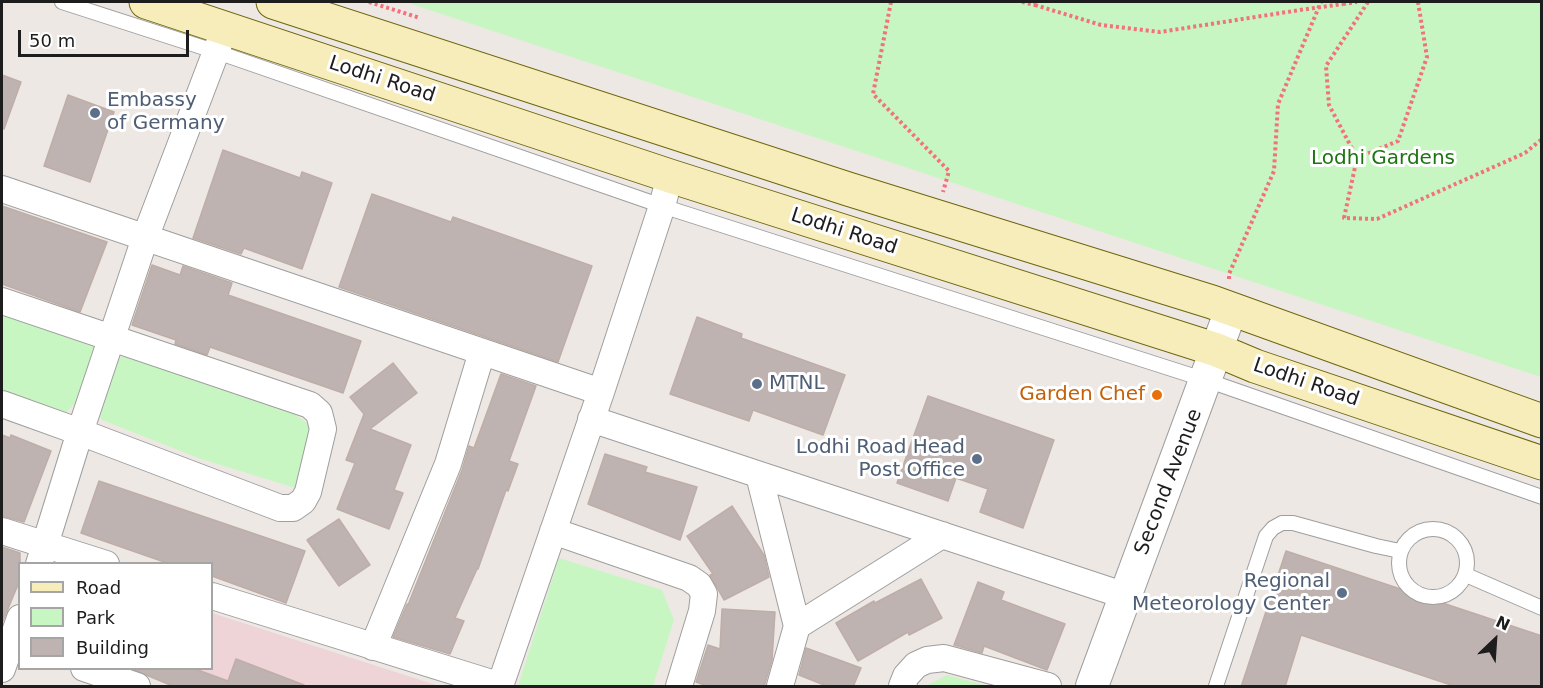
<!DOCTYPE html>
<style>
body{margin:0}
#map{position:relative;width:1543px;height:688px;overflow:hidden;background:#eee8e4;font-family:"DejaVu Sans",sans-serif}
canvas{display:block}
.frame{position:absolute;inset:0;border:3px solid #1d1d1d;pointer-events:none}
.legend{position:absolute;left:18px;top:562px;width:195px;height:108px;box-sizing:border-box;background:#fff;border:2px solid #a5a5a5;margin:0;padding:8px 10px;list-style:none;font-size:18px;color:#1d1d1d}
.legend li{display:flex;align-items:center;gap:12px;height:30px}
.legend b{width:30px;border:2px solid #a5a5a5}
.north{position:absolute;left:1465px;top:610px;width:60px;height:60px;-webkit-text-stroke:4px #fff;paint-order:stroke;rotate:25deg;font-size:16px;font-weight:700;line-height:24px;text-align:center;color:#1d1d1d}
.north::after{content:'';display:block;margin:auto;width:21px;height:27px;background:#1d1d1d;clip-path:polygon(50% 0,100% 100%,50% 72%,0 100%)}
.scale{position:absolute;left:18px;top:30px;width:171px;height:27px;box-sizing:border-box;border:3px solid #1d1d1d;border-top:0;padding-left:8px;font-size:18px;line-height:21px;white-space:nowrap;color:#1d1d1d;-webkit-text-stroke:4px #fff;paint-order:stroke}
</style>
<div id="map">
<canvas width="1543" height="688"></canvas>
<div class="frame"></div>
<ul class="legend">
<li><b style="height:8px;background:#f6edba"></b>Road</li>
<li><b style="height:16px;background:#c8f6c2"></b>Park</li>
<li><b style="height:16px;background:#beb3b0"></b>Building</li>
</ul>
<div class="north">N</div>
<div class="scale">50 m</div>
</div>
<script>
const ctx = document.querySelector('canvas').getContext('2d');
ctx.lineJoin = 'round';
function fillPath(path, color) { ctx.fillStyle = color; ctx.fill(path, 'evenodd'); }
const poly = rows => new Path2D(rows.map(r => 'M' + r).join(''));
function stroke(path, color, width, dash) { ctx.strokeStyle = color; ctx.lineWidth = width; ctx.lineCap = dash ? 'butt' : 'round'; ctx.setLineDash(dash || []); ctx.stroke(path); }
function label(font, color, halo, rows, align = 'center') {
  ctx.font = font + ' "DejaVu Sans",sans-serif'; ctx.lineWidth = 6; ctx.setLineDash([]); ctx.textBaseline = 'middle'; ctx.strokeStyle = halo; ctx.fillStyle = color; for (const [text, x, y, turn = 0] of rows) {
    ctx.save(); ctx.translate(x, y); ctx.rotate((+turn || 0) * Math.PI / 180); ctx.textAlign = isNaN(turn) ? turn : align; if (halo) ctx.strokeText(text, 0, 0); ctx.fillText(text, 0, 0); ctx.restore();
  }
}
fillPath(poly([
 [212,613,439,686,190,686,133,669,212,668]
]), '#eed3d7');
fillPath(poly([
 [405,2,1541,2,1541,377,1229,274],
 [2,311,97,345,89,376,76,402,65,414,2,395],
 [120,357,140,357,292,412,316,430,299,489,201,459,102,420,97,411,108,380],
 [559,558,662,590,674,620,653,686,518,686],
 [947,675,988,686,926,686]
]), '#c8f6c2');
const building = poly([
 [2,75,21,82,4,129,2,129,2,75],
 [68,95,114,112,90,182,44,166,68,95],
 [223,150,300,178,302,172,332,183,302,269,244,248,241,254,193,238,223,150],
 [372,194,451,222,453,217,592,266,558,362,339,287,372,194],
 [2,206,107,242,80,312,2,284,2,206],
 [152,265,180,275,183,266,232,283,228,295,361,341,343,393,210,347,207,355,175,344,176,340,132,325,152,265],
 [697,317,742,334,741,338,845,375,823,435,753,410,749,421,670,394,697,317],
 [393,363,417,393,370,429,411,445,394,490,403,493,389,529,337,509,355,463,346,460,364,414,350,397,393,363],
 [501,374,536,386,509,461,518,464,508,491,506,490,478,569,477,569,455,618,464,621,450,654,393,637,407,604,408,605,462,470,469,446,474,448,501,374],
 [928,396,1054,440,1023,528,980,512,988,489,956,478,948,501,897,483,928,396],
 [2,435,10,438,11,435,51,451,24,522,2,516,2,435],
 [605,454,647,467,645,472,697,487,680,540,588,504,605,454],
 [99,481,305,551,286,603,212,576,212,564,170,564,81,533,99,481],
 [732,506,764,555,769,577,724,600,710,575,713,574,687,536,732,506],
 [339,519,370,565,339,586,307,540,339,519],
 [2,547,20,553,20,580,2,623,2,547],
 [1286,551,1542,636,1542,687,1457,687,1301,635,1285,687,1241,687,1286,551],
 [921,579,942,618,909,635,908,632,858,661,836,623,874,601,875,603,921,579],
 [978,582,1004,592,1001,600,1065,624,1047,670,984,646,982,653,954,645,978,582],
 [722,609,775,612,772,660,764,687,710,687,696,682,708,645,720,649,722,609],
 [806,648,861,668,853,687,829,687,799,675,806,648],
 [236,659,304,685,304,687,175,687,132,669,195,669,228,681,236,659]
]);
fillPath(building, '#beb3b0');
stroke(building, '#bfada7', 1.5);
const service = poly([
 [62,2,217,52,662,206,1206,380,1542,497],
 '1399 563a34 34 0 1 1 68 0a34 34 0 1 1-68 0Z',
 [1466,575,1542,608],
 [1216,686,1266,536,1273,528,1282,523,1293,523,1376,546,1400,551]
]);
const minor = poly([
 [2,189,601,392],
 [2,301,310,405,319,413,323,429,308,492,303,501,293,508,280,508,80,432,2,404],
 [591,419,1126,596],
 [759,475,797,626],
 [2,531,106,564],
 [553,531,689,578,699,585,704,594,702,611,679,686],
 [39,564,80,432,145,238,225,28],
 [212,596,501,686],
 [373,647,448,464,482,352],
 [84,668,137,686],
 [2,669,20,618],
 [500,686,601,392,662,206,670,176],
 [780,686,797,626,942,535],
 [902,686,906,676,916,665,927,660,944,658,1048,686]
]);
const tertiary = poly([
 [1092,686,1231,310]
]);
const secondary = poly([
 [146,2,670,176,1217,350,1255,366,1542,463],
 [273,2,848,189,1212,302,1542,421]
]);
stroke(service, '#9e9e9e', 16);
stroke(minor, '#9e9e9e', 28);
stroke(tertiary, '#9e9e9e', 34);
stroke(secondary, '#6e660b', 35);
stroke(poly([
 [369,2,420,18],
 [891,2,873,94,949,171,943,192],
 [1022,2,1035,5,1036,2],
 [1368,2,1326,66,1329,105,1357,158,1344,218,1377,219,1525,153,1542,139],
 [1343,4,1357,2],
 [1035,5,1101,25,1160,32,1300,10],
 [1357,158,1398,141,1427,57,1418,2],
 [1229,279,1229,274,1274,171,1278,104,1321,2]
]), '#f2717c', 4, [3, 3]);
stroke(service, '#fff', 14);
stroke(minor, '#fff', 26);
stroke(tertiary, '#fff', 32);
stroke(secondary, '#f6edba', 33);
stroke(poly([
 [1300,10,1343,4]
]), '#f2717c', 4, [3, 3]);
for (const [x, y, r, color] of [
 [95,113,6,"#5c6f8a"],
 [757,384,6,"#5c6f8a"],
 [1157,395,6,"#e8710a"],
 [977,459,6,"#5c6f8a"],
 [1342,593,6,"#5c6f8a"]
]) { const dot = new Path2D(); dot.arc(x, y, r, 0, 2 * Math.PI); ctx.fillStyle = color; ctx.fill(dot); stroke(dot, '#fff', 2); }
label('20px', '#1d1d1d', '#fff', [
 ["Lodhi Road",382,80,18],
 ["Lodhi Road",844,232,18],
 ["Lodhi Road",1306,383,19],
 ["Second Avenue",1169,482,-69]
]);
label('20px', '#4e5e75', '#fff', [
 ["Embassy",107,101],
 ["of Germany",107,124],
 ["MTNL",769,384],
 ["Lodhi Road Head",965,448,"right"],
 ["Post Office",965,471,"right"],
 ["Regional",1330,582,"right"],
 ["Meteorology Center",1330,605,"right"]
], 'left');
label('20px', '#1c7511', '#fff', [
 ["Lodhi Gardens",1383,159]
]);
label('20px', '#c56008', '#fff', [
 ["Garden Chef",1145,395]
], 'right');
</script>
